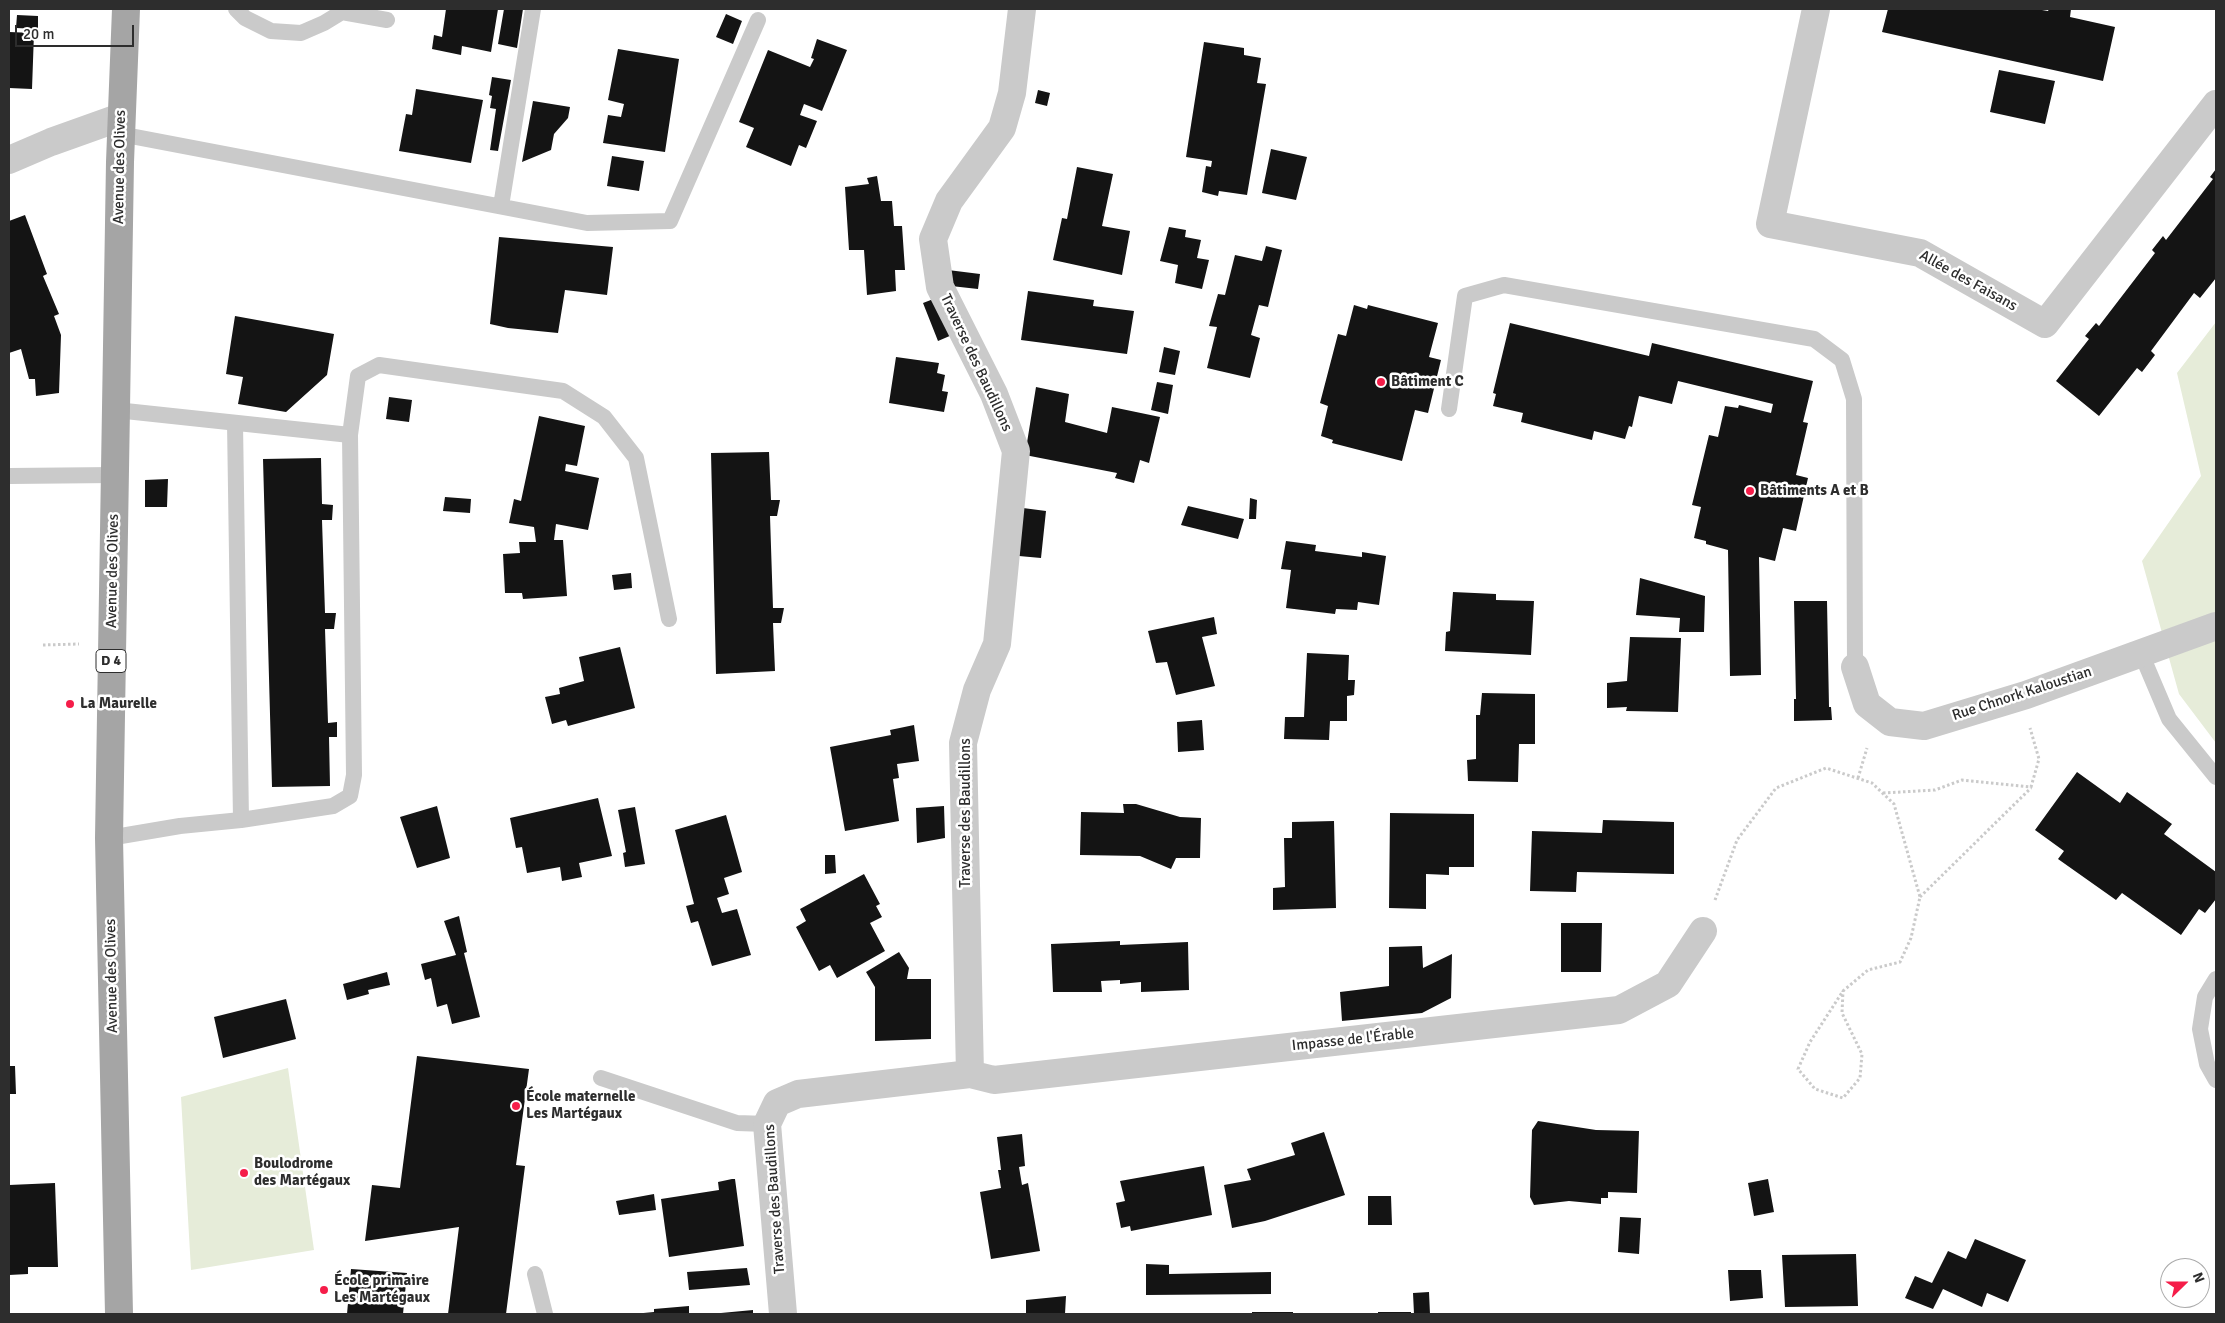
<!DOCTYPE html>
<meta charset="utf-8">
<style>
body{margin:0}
#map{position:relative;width:2225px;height:1323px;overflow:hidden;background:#fff;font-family:Signika,sans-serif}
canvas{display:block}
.frame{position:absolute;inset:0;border:10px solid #2d2d2d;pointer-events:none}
.north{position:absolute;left:2160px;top:1258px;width:50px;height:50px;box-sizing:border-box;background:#fff;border:1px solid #ababab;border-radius:50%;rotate:68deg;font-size:14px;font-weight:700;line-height:20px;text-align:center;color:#2d2d2d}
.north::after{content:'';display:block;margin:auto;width:18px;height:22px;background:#f51d49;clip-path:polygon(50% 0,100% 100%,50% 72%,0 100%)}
.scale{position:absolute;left:15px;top:25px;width:119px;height:22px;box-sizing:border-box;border:2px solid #2d2d2d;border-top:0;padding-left:6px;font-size:15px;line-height:18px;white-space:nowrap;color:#2d2d2d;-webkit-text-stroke:4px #fff;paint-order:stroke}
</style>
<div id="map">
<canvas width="2225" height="1323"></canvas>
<div class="frame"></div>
<div class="north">N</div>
<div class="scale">20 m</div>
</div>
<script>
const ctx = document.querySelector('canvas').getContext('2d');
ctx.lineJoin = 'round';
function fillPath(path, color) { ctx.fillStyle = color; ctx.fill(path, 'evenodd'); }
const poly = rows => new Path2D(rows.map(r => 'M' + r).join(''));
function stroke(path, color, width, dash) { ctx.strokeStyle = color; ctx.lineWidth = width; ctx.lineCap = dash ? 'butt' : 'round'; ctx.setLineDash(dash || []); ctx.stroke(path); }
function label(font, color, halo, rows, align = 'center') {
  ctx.font = font + ' Signika,sans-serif'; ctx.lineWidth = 5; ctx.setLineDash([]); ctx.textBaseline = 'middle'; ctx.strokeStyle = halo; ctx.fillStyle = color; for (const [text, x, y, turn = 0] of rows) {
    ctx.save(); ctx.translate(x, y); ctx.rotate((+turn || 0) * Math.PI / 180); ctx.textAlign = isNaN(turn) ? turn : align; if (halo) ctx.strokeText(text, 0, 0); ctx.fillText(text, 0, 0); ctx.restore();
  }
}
fillPath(poly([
 [2216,322,2216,743,2179,694,2142,561,2201,476,2177,373],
 [288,1068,314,1250,191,1270,181,1097]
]), '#e6ecd9');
fillPath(poly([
 [446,9,498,9,491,52,462,46,461,55,432,49,434,35,442,37],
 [504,9,523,9,517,48,498,44],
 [1888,9,2036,9,2048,11,2049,9,2071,9,2070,17,2115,27,2103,81,1882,32],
 [726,14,742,21,733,44,716,37],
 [17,15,38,16,38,29,16,28],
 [9,32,34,33,32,89,9,88],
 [817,39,847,50,822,111,804,104,800,115,817,121,806,148,799,145,791,166,746,147,754,128,739,122,768,50,810,67,814,59,811,58],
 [1204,42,1244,48,1244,55,1261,58,1257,83,1266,84,1247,195,1219,191,1218,196,1202,192,1206,166,1211,167,1212,161,1186,157],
 [618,49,679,59,665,152,603,143,608,115,621,117,624,104,608,100],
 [1999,70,2055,81,2045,124,1990,112],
 [492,77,511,80,498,151,490,150,496,109,490,108,492,96,489,95],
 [416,89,483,100,471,163,399,151,406,114,412,115],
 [1038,90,1050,93,1047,106,1035,103],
 [533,101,570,107,568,118,554,134,551,150,522,162],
 [1271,149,1307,157,1296,200,1262,193],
 [612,156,644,161,639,191,607,186],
 [1077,167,1113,174,1102,226,1130,231,1122,275,1053,260,1062,218,1067,219],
 [2216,169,2216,278,2200,298,2194,293,2151,351,2155,355,2142,372,2137,368,2099,416,2056,381,2089,339,2085,336,2096,323,2099,326,2155,253,2152,250,2163,236,2166,240,2213,179,2210,177],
 [877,176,881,201,892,201,894,226,902,226,905,270,895,270,896,291,867,295,864,250,849,250,845,187,869,184,867,178],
 [25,215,47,274,43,276,59,314,54,316,61,335,59,393,36,396,35,379,29,379,21,349,9,353,9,221],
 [1169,227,1186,230,1185,237,1201,240,1197,258,1209,260,1202,289,1175,283,1178,265,1160,261],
 [499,237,613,247,607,295,565,290,558,333,508,328,490,324],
 [1266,246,1282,250,1268,307,1259,305,1251,335,1260,338,1250,378,1207,368,1217,327,1209,326,1218,294,1225,295,1235,255,1262,261],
 [948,270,980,274,978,289,951,286],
 [1028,291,1094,300,1093,306,1134,311,1127,354,1021,340],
 [936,298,952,335,938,341,923,303],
 [1354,305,1367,309,1368,305,1438,323,1429,357,1441,360,1428,413,1415,410,1402,461,1332,443,1333,440,1321,436,1328,406,1320,403,1338,334,1346,336],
 [235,316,334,334,327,375,286,412,238,404,243,377,226,374],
 [1510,323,1649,356,1652,343,1813,381,1803,422,1808,423,1796,475,1808,478,1796,531,1783,528,1775,561,1759,557,1761,675,1730,676,1728,550,1706,544,1706,541,1694,538,1701,507,1692,505,1709,435,1718,437,1725,406,1738,408,1739,405,1771,413,1773,404,1678,381,1672,404,1639,396,1632,427,1629,426,1625,439,1594,431,1592,440,1521,422,1523,413,1493,406,1496,394,1493,393],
 [1164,347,1180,351,1175,375,1159,372],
 [896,357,939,363,937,373,945,375,942,391,948,392,944,412,889,403],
 [1157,382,1173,385,1168,414,1151,410],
 [1036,387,1069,394,1065,422,1107,433,1112,407,1160,417,1149,463,1140,460,1134,483,1115,478,1117,473,1025,455],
 [389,397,412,400,409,422,386,419],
 [539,416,585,426,577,466,566,464,565,471,599,478,588,530,556,524,554,540,563,540,567,596,523,599,522,593,505,593,503,554,520,553,519,542,536,542,534,527,509,523,514,499,521,501],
 [769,452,771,500,780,500,777,516,770,516,773,608,784,608,781,623,773,623,775,671,716,674,711,453],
 [321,458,322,504,333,505,332,520,322,520,325,613,336,613,334,629,325,629,328,723,337,722,337,737,329,737,330,786,272,787,263,459],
 [168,479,167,507,145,507,145,480],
 [445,497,471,499,470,513,443,511],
 [1250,498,1257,500,1256,519,1249,519],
 [1188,506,1244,519,1238,539,1181,525],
 [1023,508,1046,511,1041,558,1019,556],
 [1286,541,1316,545,1315,551,1362,557,1362,552,1386,556,1379,605,1358,602,1357,610,1336,609,1335,614,1286,608,1291,570,1281,569],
 [631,573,632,588,614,590,612,575],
 [1640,578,1705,596,1704,632,1679,632,1680,618,1636,615],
 [1453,592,1496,594,1496,600,1534,601,1531,655,1445,651,1446,632,1450,631],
 [1794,601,1827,601,1829,707,1831,707,1832,720,1794,721,1794,699,1796,699],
 [1214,617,1217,634,1202,637,1215,686,1176,695,1167,662,1156,663,1148,631],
 [1630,637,1681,638,1678,712,1626,711,1627,707,1607,708,1607,683,1627,681],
 [620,647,635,708,568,726,566,720,552,724,545,697,560,694,559,688,584,681,579,657],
 [1307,653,1349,655,1348,680,1355,680,1354,695,1347,696,1347,721,1330,721,1329,740,1284,739,1285,717,1304,717],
 [1482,693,1535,694,1535,744,1519,744,1518,782,1468,781,1467,760,1476,759,1476,715,1480,715],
 [1202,720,1204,750,1178,752,1177,722],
 [914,725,919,761,897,764,899,778,893,779,899,821,845,831,830,747,891,735,890,730],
 [2077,772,2120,803,2127,792,2172,824,2164,834,2216,872,2216,899,2205,913,2199,909,2181,935,2122,893,2116,900,2058,859,2064,851,2035,830],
 [598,798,612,856,579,863,582,877,562,881,560,867,527,873,522,847,516,848,510,818],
 [1123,804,1136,804,1180,817,1201,818,1200,858,1176,858,1171,869,1140,856,1080,855,1081,812,1124,813],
 [437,806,450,858,417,868,400,817],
 [944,806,945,838,917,843,916,808],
 [635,807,645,864,625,867,623,853,626,852,618,810],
 [1390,813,1474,814,1474,867,1449,867,1449,875,1426,874,1426,909,1389,908],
 [726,815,742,872,724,878,729,894,717,898,722,913,737,909,751,955,712,966,698,921,691,923,686,906,694,904,675,830],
 [1603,820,1674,822,1674,874,1577,872,1576,892,1530,891,1532,831,1602,833],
 [1334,821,1336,908,1273,910,1273,888,1285,887,1284,838,1292,838,1292,822],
 [825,855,835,855,836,873,825,874],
 [864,874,880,904,876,906,882,917,870,923,885,951,837,978,830,965,819,971,796,927,806,921,800,909],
 [459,916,467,952,464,953,480,1017,452,1024,447,1004,437,1007,431,978,425,980,421,964,456,955,444,921],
 [1561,923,1602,923,1601,972,1561,972],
 [1120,941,1120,945,1188,942,1189,990,1141,992,1141,982,1120,984,1120,980,1101,981,1102,992,1053,992,1051,944],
 [1422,946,1423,968,1452,954,1451,998,1422,1013,1342,1021,1340,992,1389,986,1389,947],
 [899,952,909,968,907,979,931,979,931,1039,875,1041,875,987,866,972],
 [387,972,390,985,368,990,369,994,347,1000,343,984],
 [286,999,296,1039,223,1058,214,1017],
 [417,1056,529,1069,516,1165,525,1166,506,1314,448,1314,459,1227,365,1241,372,1185,400,1188],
 [9,1066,15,1066,16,1094,9,1094],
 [1538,1121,1596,1130,1639,1131,1637,1193,1608,1192,1608,1198,1601,1198,1601,1204,1569,1201,1534,1205,1530,1197,1532,1130],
 [1324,1132,1345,1195,1265,1221,1232,1228,1224,1185,1251,1180,1247,1169,1295,1155,1291,1143],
 [1022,1134,1025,1166,1019,1167,1022,1185,1028,1183,1040,1251,991,1259,980,1192,1001,1188,998,1170,1001,1170,997,1137],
 [1204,1166,1212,1215,1131,1231,1130,1226,1121,1228,1116,1203,1125,1201,1120,1181],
 [732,1179,735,1179,744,1246,669,1257,661,1199,719,1190,718,1182],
 [1768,1179,1774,1212,1754,1216,1748,1183],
 [55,1183,58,1267,28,1267,28,1274,9,1275,9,1185],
 [654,1194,656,1210,619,1215,616,1201],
 [1368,1196,1391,1196,1392,1225,1368,1225],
 [1620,1217,1641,1218,1639,1254,1618,1252],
 [1975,1239,2026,1260,2008,1302,1987,1293,1982,1307,1943,1289,1933,1309,1905,1298,1915,1276,1932,1283,1948,1251,1966,1259],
 [1856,1254,1858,1306,1785,1307,1782,1255],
 [1146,1264,1169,1265,1169,1274,1271,1272,1271,1294,1146,1295],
 [747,1268,750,1285,689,1290,687,1272],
 [351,1269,407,1273,403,1314,347,1314],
 [1728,1270,1761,1270,1763,1298,1730,1301],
 [1429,1292,1430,1314,1414,1314,1413,1293],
 [1066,1296,1065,1314,1026,1314,1026,1300],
 [689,1306,689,1314,633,1314,654,1312,654,1309],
 [753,1310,753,1314,721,1314,721,1313],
 [1252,1312,1293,1312,1293,1314,1252,1314],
 [1378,1312,1411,1312,1411,1314,1378,1314]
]), '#141414');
stroke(poly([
 [43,645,79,644],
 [1858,778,1867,748],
 [1883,793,1935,790,1962,780,2031,787,2039,759,2030,728],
 [1920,897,2031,788],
 [1715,900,1737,840,1776,788,1826,768,1872,783,1894,804,1920,897,1911,938,1900,962,1868,970,1843,991,1810,1042,1798,1069,1815,1089,1843,1098,1860,1078,1862,1054,1842,1013,1843,991]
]), '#cacaca', 3, [2.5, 2.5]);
stroke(poly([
 [236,9,245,18,271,31,301,33,324,23,342,12,387,20],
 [120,134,587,223,670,221,758,20],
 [501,206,533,9],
 [1449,409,1465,296,1504,285,1814,339,1842,360,1854,399,1855,667],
 [116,410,350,435,358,376,379,365,563,391,604,417,636,458,669,619],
 [235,423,241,820],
 [9,476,115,475],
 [2141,653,2169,719,2216,777],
 [109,838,180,826,241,820,333,806,350,796,354,775,350,435],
 [2216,979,2205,997,2200,1029,2207,1064,2216,1080],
 [601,1078,737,1123,767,1124],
 [535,1274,545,1314]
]), '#cacaca', 16);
stroke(poly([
 [1816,9,1770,224,1920,253,2045,324,2216,104],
 [1855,667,1867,704,1890,722,1924,726,2026,695,2216,626],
 [970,1074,994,1080,1619,1010,1668,984,1703,931],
 [783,1314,767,1124,777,1103,798,1094,970,1074,963,743,977,690,997,644,1016,451,994,394,940,287,933,239,949,201,1002,128,1012,93,1022,9]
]), '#cacaca', 28);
stroke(poly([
 [9,160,51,142,121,117]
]), '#cacaca', 28);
stroke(poly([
 [119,1314,109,838,120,162,126,9]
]), '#a5a5a5', 28);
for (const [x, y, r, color] of [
 [1381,382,5,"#f51d49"],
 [1750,491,5,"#f51d49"],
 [70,704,5,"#f51d49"],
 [516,1106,5,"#f51d49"],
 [244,1173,5,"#f51d49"],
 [324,1290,5,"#f51d49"]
]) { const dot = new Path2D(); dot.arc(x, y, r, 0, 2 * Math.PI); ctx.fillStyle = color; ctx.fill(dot); stroke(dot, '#fff', 2); }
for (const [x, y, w] of [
 [111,661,30]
]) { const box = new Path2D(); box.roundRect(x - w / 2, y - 11.5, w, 23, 4); ctx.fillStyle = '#fff'; ctx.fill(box); stroke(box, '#2d2d2d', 1); }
label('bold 14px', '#2d2d2d', null, [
 ["D 4",111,661]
]);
label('15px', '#2d2d2d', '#fff', [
 ["Avenue des Olives",120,167,-89],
 ["Allée des Faisans",1968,281,29],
 ["Traverse des Baudillons",976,363,65],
 ["Avenue des Olives",113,571,-89],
 ["Rue Chnork Kaloustian",2022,694,-18],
 ["Traverse des Baudillons",966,813,-90],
 ["Avenue des Olives",112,976,-91],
 ["Impasse de l'Érable",1353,1040,-6],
 ["Traverse des Baudillons",775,1199,-94]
]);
label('bold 15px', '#2d2d2d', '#fff', [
 ["Bâtiment C",1391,382],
 ["Bâtiments A et B",1760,491],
 ["La Maurelle",80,704],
 ["École maternelle",526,1097],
 ["Les Martégaux",526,1114],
 ["Boulodrome",254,1164],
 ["des Martégaux",254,1181],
 ["École primaire",334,1281],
 ["Les Martégaux",334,1298]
], 'left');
</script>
